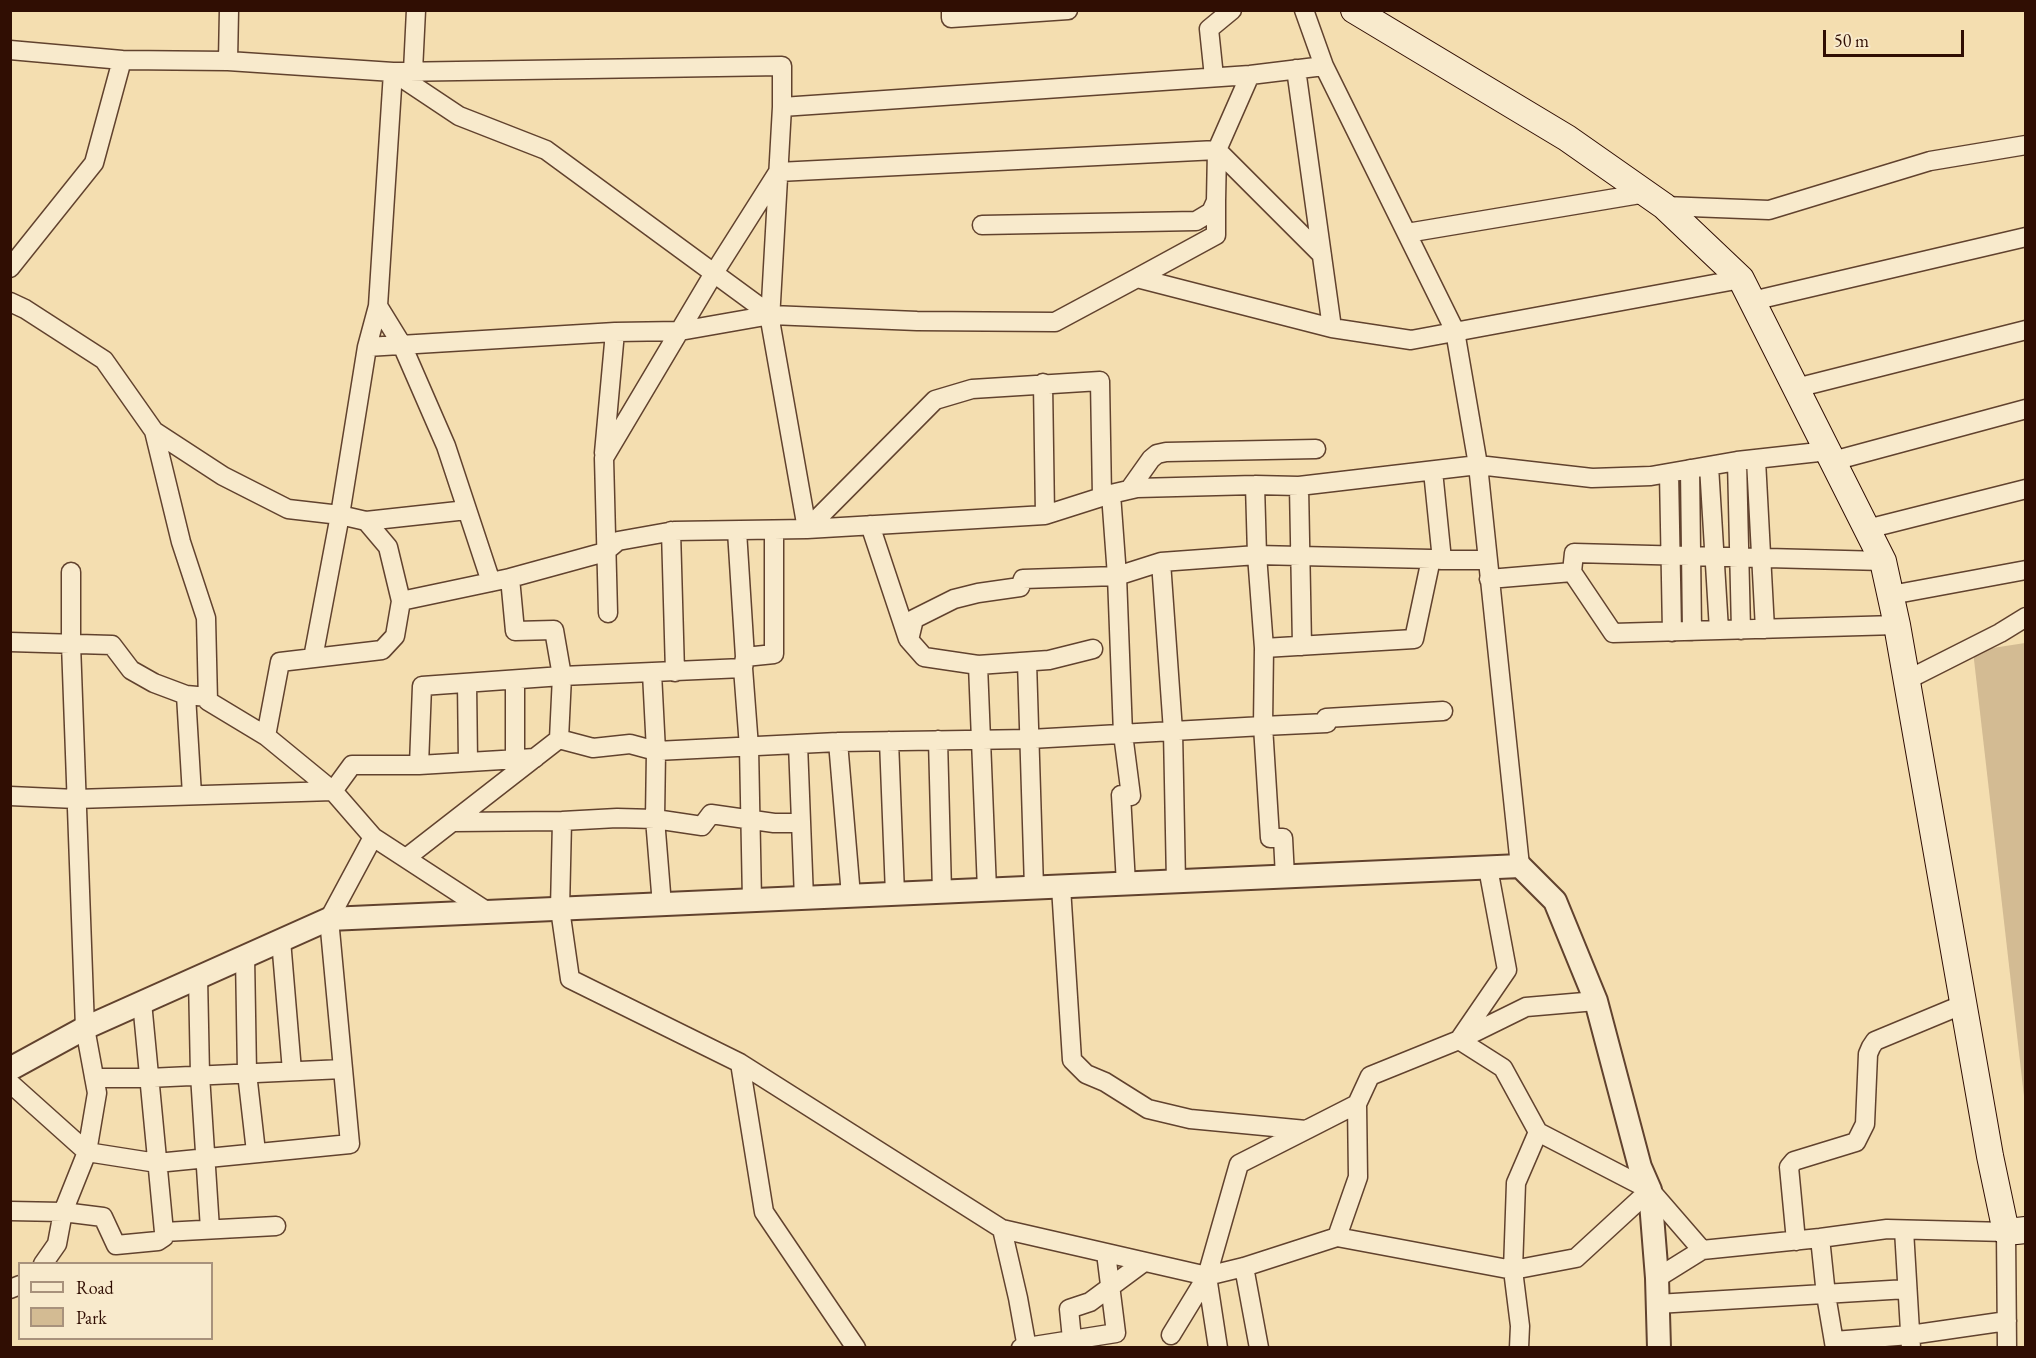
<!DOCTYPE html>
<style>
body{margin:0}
#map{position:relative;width:2036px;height:1358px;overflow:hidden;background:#f4deb0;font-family:"EB Garamond",serif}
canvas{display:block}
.frame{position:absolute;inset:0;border:12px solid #300e03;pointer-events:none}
.legend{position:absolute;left:18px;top:1262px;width:195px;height:78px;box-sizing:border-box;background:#f8eacc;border:2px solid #a8927c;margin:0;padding:8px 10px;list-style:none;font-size:18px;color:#300e03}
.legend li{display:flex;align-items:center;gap:12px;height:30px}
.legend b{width:30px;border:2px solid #a8927c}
.scale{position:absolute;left:1823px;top:30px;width:141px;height:27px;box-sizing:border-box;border:3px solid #300e03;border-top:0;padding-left:8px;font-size:18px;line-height:21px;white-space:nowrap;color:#300e03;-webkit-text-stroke:4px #f8eacc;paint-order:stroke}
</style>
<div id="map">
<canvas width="2036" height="1358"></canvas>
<div class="frame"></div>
<ul class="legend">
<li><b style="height:8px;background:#f8eacc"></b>Road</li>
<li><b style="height:16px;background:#d3bb93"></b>Park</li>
</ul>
<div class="scale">50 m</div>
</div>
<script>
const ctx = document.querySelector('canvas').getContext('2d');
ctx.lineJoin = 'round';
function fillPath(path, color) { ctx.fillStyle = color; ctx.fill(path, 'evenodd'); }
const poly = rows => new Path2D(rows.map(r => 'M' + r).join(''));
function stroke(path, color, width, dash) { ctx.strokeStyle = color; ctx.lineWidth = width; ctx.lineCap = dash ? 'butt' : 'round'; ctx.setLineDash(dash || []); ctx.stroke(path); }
fillPath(poly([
 [2025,643,2025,1105,1973,651]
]), '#d3bb93');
const minor = poly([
 [951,10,951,18,1068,10],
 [1304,10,1324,66,1455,331,1478,465,1520,866],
 [10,50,122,60],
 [228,61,229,10],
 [1296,69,1332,328,1411,340,1741,279],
 [413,71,416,10],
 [393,72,459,116,546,150,771,315],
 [1214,77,1209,29,1232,10],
 [782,107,770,320,807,529],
 [1217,150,1322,255],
 [1664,206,1769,210,1930,161,2026,145],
 [982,225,1196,221,1211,212,1216,201,1217,150],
 [1407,233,1646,193],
 [10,268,94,163,122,60,228,61,393,72,782,66,782,107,1250,75,1324,66],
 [1137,278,1216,235,1216,199],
 [1752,301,2026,237],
 [10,302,25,309,104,360,154,431,181,542,206,618,208,701,266,736,333,791,373,837],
 [378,306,402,345,446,446,491,582],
 [367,347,615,332,680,331,771,315,917,321,1055,322,1137,278,1332,328],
 [1043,383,1045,515],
 [1796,388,2026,330],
 [154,431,223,476,288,509,340,515,366,521,388,547,401,601],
 [604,453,615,332],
 [1756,460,1765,629],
 [1737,461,1741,630],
 [1833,461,2026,409],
 [1709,466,1719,630],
 [1690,469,1692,631],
 [1669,473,1672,632],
 [1255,485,1257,555,1264,648],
 [1299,486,1302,646],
 [1129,490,1151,459,1157,454,1166,452,1316,449],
 [1111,494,1117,576,1123,734,1131,796,1121,795,1126,884],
 [366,521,467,510],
 [870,525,908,639],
 [807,529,935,400,972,389,1100,381,1102,497],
 [1867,529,2026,489],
 [671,531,675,672],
 [737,531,745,657],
 [1442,560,1487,560],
 [1161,562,1173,731,1176,882],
 [1572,572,1613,633,1897,625],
 [1489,579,1572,572,1574,553,1883,561],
 [1891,595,2026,570],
 [608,613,604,458,714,273,778,172,1217,150,1250,75],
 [10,642,112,645,131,670,154,683,186,695,208,697],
 [1093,649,1049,660,978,665,924,657,909,640,914,619,954,599,978,593,1020,587,1023,579,1117,576,1161,562,1257,555,1431,559],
 [313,658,340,515,367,347,378,306,393,72],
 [1027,662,1034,888],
 [978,665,987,890],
 [743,668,749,747,752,901],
 [652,673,656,751,655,819,662,905],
 [515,680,515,759],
 [1907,680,2000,633,2026,617],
 [467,683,468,761],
 [186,695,192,795],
 [266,736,280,662,382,650,395,636,401,601,510,578],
 [559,739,593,748,630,744,656,751,838,742,1030,739,1263,726,1264,648,1414,639,1431,559,1442,560,1433,471],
 [938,740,942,892],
 [889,741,895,894],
 [838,742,851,896],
 [798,744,804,899],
 [419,765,422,686,562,676,743,668,745,657,774,654,774,530],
 [10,796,76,799,333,791,352,765,419,765,535,758],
 [562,821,560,909,570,979,740,1063,1002,1229,1207,1276,1244,1267,1337,1237,1513,1270,1576,1258,1650,1190],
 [453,822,562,821,617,818,655,819,702,826,711,814,774,823,801,823],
 [406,858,559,739,562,676,554,630,515,631,510,578,605,552,618,541,674,531,807,529,1045,515,1111,494,1137,488,1255,485,1299,486,1478,465,1592,478,1651,476,1737,461,1828,451],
 [1285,877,1283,838,1270,838,1263,726,1327,723,1326,718,1443,711],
 [1061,887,1072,1060,1086,1074,1105,1082,1148,1109,1190,1119,1306,1130,1357,1104],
 [281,940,292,1071],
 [245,956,247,1073,256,1152],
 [198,977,200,1075,210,1229],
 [142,1002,164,1232],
 [1461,1039,1526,1007,1596,1001],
 [1459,1040,1507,970,1488,868],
 [740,1063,764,1212,856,1348],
 [94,1078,148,1078,343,1069],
 [10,1083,87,1152,157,1163,350,1144,329,919,373,837,488,912],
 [10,1211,63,1212,103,1217,116,1245,158,1241,164,1237,164,1232,276,1226],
 [1002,1229,1018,1298,1027,1348],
 [1904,1230,1911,1348],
 [1337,1237,1358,1177,1357,1104,1370,1076,1459,1040,1503,1068,1538,1132,1650,1190,1702,1250,1820,1238,1887,1229,2006,1232,2007,1348],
 [1820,1238,1826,1295,1835,1348],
 [1796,1241,1789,1167,1794,1161,1856,1142,1865,1124,1868,1054,1871,1047,1875,1041,1964,1004],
 [43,1264,57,1244,63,1212,87,1152,97,1093,85,1028,71,644,71,572],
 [1244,1267,1259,1348],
 [1207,1276,1218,1348],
 [1657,1278,1702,1250],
 [10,1289,20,1285],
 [1657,1304,1907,1289],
 [1171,1335,1207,1276,1239,1164,1306,1130],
 [1072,1339,1069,1309,1090,1302,1144,1262],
 [1834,1341,1910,1335,2007,1321],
 [1021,1348,1116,1333,1106,1253],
 [1519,1348,1520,1326,1513,1270,1516,1183,1538,1132]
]);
const tertiary = poly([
 [10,1069,85,1028,329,919,1520,866,1555,901,1596,1001,1640,1167,1650,1190,1657,1278,1659,1348]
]);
const secondary = poly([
 [1354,10,1567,138,1664,206,1741,279,1883,561,1897,625,1990,1156,2006,1232,2026,1230]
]);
stroke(minor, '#61422e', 21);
stroke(tertiary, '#61422e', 26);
stroke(secondary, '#300e03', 28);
stroke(minor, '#f8eacc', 18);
stroke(tertiary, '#f8eacc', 22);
stroke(secondary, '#f8eacc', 26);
</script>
